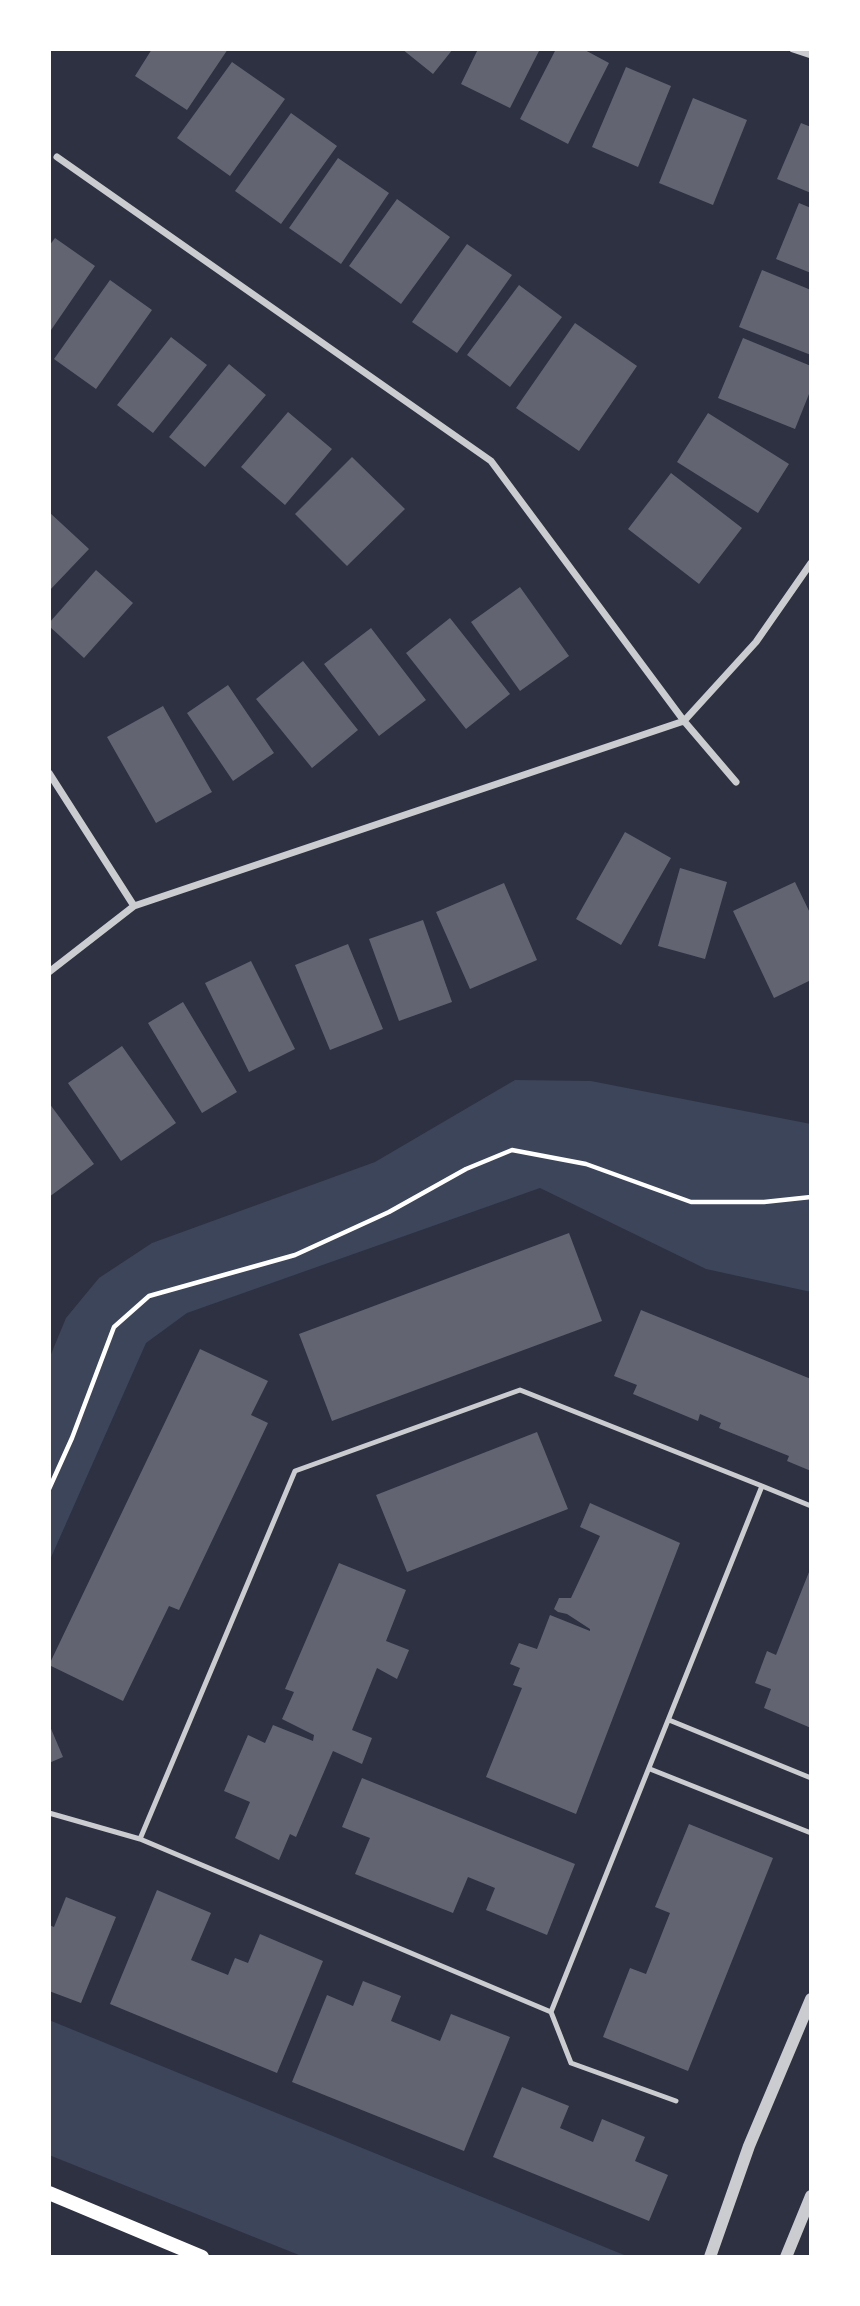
<!DOCTYPE html>
<style>
body{margin:0}
#map{position:relative;width:860px;height:2306px;overflow:hidden;background:#2d3142;font-family:Quicksand,sans-serif}
canvas{display:block}
.frame{position:absolute;inset:0;border:51px solid #fff;pointer-events:none}
</style>
<div id="map">
<canvas width="860" height="2306"></canvas>
<div class="frame"></div>
</div>
<script>
const ctx = document.querySelector('canvas').getContext('2d');
ctx.lineJoin = 'round';
function fillPath(path, color) { ctx.fillStyle = color; ctx.fill(path, 'evenodd'); }
const poly = rows => new Path2D(rows.map(r => 'M' + r).join(''));
function stroke(path, color, width, dash) { ctx.strokeStyle = color; ctx.lineWidth = width; ctx.lineCap = dash ? 'butt' : 'round'; ctx.setLineDash(dash || []); ctx.stroke(path); }
fillPath(poly([
 [515,1080,591,1081,811,1124,811,1292,706,1269,540,1188,187,1313,146,1343,49,1562,49,1359,66,1318,99,1278,152,1243,375,1162],
 [49,2020,629,2257,304,2257,49,2155]
]), '#3c4559');
fillPath(poly([
 [152,49,228,49,187,110,135,76],
 [402,49,453,49,433,74],
 [478,49,540,49,510,108,461,84],
 [556,49,583,49,609,63,568,144,520,119],
 [232,62,285,99,230,176,177,138],
 [626,67,671,86,638,167,592,147],
 [693,98,747,120,713,205,659,183],
 [291,113,337,146,281,224,235,191],
 [801,123,811,127,811,193,777,179],
 [338,158,389,193,341,264,289,228],
 [397,199,450,237,401,304,349,266],
 [799,203,811,208,811,273,776,259],
 [55,238,95,266,49,333,49,246],
 [467,244,512,275,457,353,412,322],
 [762,270,811,290,811,355,739,327],
 [110,280,152,310,96,389,54,359],
 [519,285,562,317,510,387,467,355],
 [575,323,637,366,579,451,516,408],
 [171,337,207,365,153,433,117,405],
 [743,338,811,366,811,389,795,429,718,398],
 [229,364,266,395,205,467,169,437],
 [288,412,332,449,285,505,241,467],
 [708,413,789,464,758,513,677,462],
 [352,457,405,509,347,566,295,514],
 [671,473,742,528,699,584,628,529],
 [49,512,89,549,49,591],
 [96,570,133,603,84,658,49,626,49,623],
 [520,587,569,656,520,691,471,622],
 [450,618,510,694,466,729,406,653],
 [371,628,426,700,379,736,324,664],
 [303,661,358,730,312,768,256,699],
 [228,685,274,753,233,781,187,713],
 [163,706,212,792,156,823,107,737],
 [625,832,671,858,621,945,576,919],
 [680,868,727,882,705,959,658,946],
 [795,882,811,915,811,980,774,998,733,911],
 [504,883,537,960,470,989,436,912],
 [423,920,452,1002,399,1021,369,939],
 [348,944,383,1029,330,1050,295,965],
 [251,961,295,1049,249,1072,205,983],
 [183,1002,237,1092,202,1113,148,1023],
 [122,1046,176,1123,121,1161,68,1083],
 [49,1103,94,1164,49,1197],
 [569,1233,602,1321,332,1421,299,1334],
 [641,1310,811,1379,811,1471,787,1461,789,1456,719,1428,721,1423,700,1414,698,1421,633,1394,637,1385,614,1376],
 [200,1349,268,1381,251,1415,268,1423,179,1610,169,1606,123,1701,49,1665],
 [537,1432,568,1509,407,1572,376,1495],
 [590,1503,680,1543,576,1814,486,1777,522,1688,513,1685,520,1668,510,1664,519,1643,537,1649,550,1615,590,1631,590,1629,567,1614,558,1612,554,1609,559,1598,571,1598,600,1536,580,1527],
 [339,1563,406,1590,386,1641,409,1650,397,1679,377,1668,352,1730,372,1738,362,1764,333,1751,296,1837,290,1834,279,1860,235,1838,250,1802,224,1791,248,1735,265,1743,273,1725,313,1741,314,1735,282,1719,294,1692,285,1689],
 [811,1567,811,1728,764,1708,771,1689,755,1683,767,1651,776,1655],
 [49,1724,63,1757,49,1763],
 [362,1778,575,1864,547,1935,486,1910,495,1888,468,1877,453,1913,355,1874,370,1838,342,1827],
 [689,1824,773,1858,688,2071,603,2037,630,1968,646,1974,670,1913,655,1907],
 [157,1890,211,1913,191,1960,228,1975,235,1958,248,1963,260,1934,323,1961,277,2073,110,2004],
 [66,1897,116,1917,81,2003,49,1991,49,1925,54,1927],
 [363,1981,401,1996,391,2021,440,2041,451,2014,510,2037,464,2151,292,2082,327,1995,353,2006],
 [522,2087,569,2106,560,2128,593,2142,602,2119,645,2137,635,2161,668,2175,649,2221,493,2157]
]), '#626471');
stroke(poly([
 [49,1489,72,1438,114,1327,149,1296,295,1255,389,1212,466,1169,512,1150,586,1164,691,1202,764,1202,811,1197]
]), '#fff', 4.5);
stroke(poly([
 [762,1486,811,1506],
 [669,1720,811,1778],
 [650,1769,811,1833],
 [49,1813,140,1839,551,2012,762,1486,520,1390,295,1471,140,1839],
 [551,2012,571,2063,676,2101]
]), '#caccd0', 5);
stroke(poly([
 [793,49,811,55],
 [57,157,491,461,684,721,736,782],
 [49,773,134,906],
 [49,972,134,906,684,721,756,642,811,563]
]), '#caccd0', 7);
stroke(poly([
 [710,2257,749,2146,811,1999],
 [786,2257,811,2196]
]), '#caccd0', 12);
stroke(poly([
 [49,2193,202,2257]
]), '#fff', 14);
</script>
